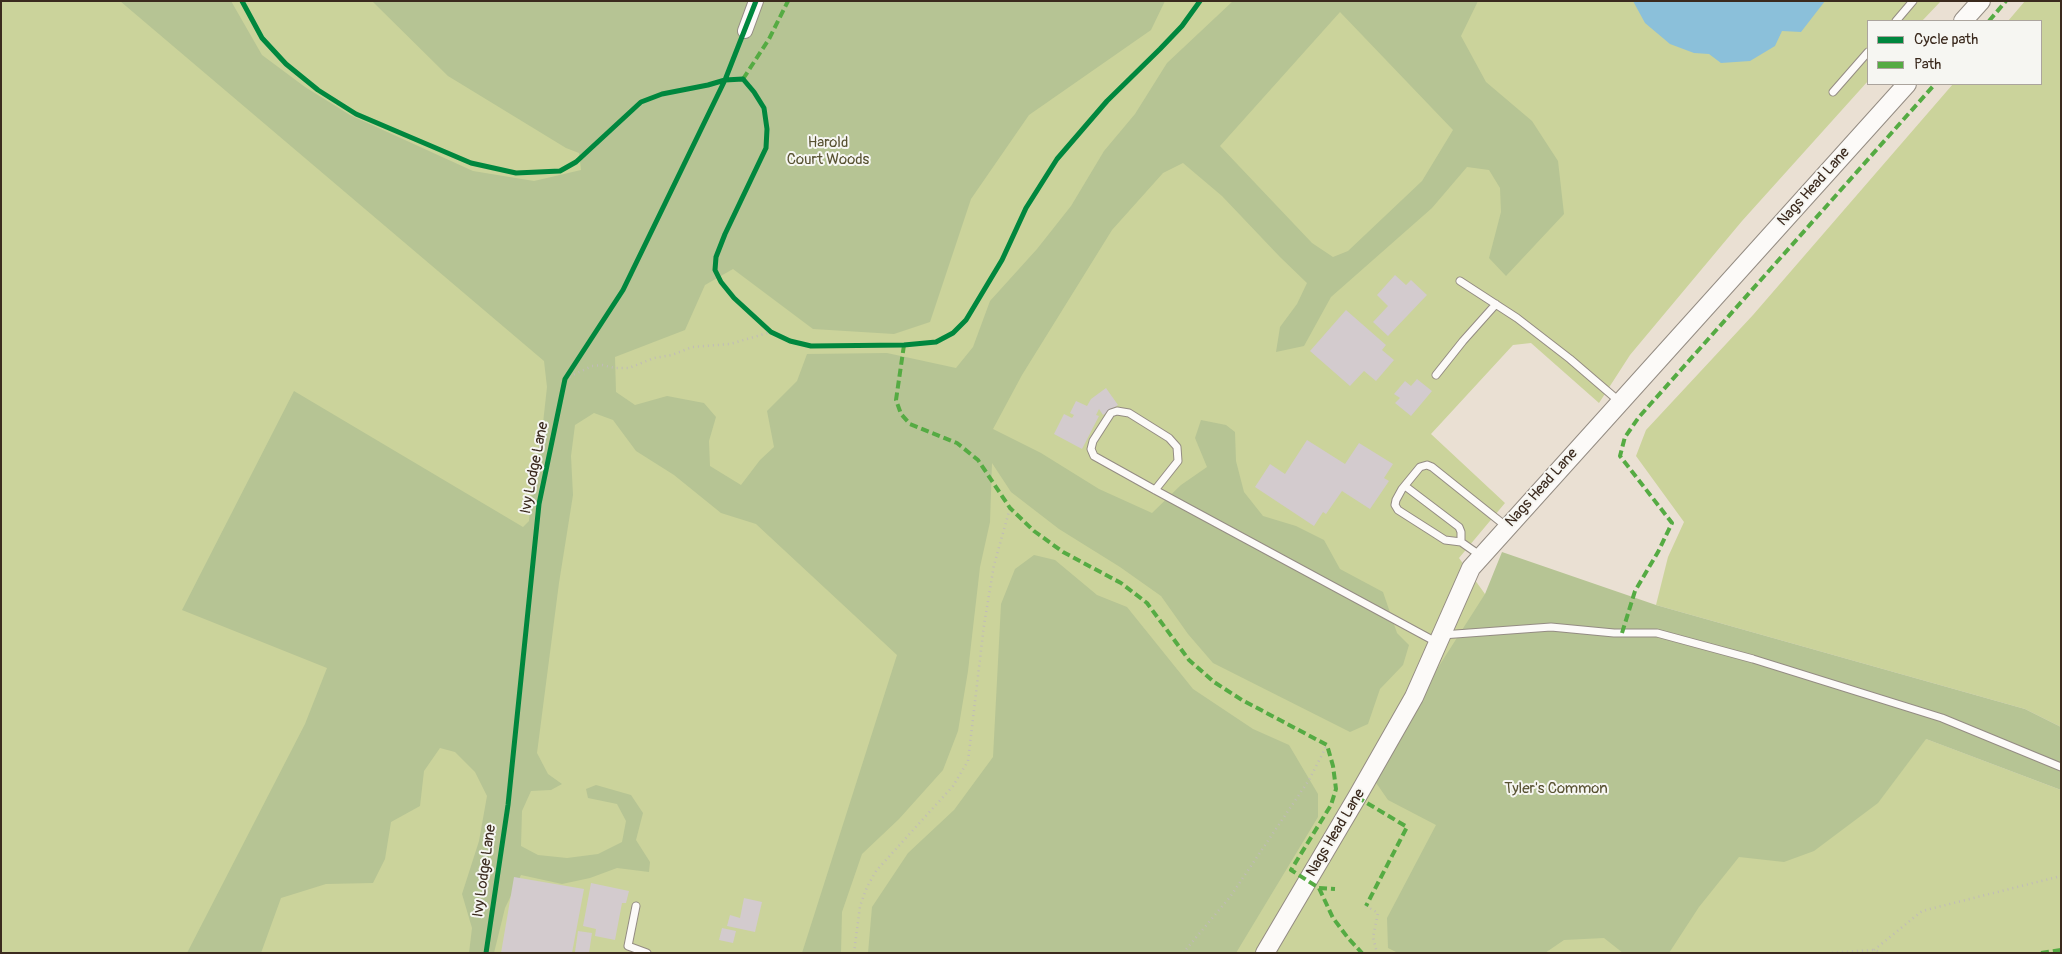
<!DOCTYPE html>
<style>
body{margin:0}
#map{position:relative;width:2062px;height:954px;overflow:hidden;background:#eae0d3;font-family:Pangolin,sans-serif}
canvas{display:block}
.frame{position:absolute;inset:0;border:2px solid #3b2a1e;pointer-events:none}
.legend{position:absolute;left:1867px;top:20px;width:175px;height:65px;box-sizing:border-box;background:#f6f6f2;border:1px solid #aba49d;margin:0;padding:6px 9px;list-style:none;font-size:15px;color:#3b2a1e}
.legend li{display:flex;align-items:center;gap:10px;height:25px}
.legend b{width:25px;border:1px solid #aba49d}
</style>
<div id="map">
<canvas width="2062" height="954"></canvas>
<div class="frame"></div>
<ul class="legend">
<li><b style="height:6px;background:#00873e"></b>Cycle path</li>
<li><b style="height:6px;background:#55ab43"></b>Path</li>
</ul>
</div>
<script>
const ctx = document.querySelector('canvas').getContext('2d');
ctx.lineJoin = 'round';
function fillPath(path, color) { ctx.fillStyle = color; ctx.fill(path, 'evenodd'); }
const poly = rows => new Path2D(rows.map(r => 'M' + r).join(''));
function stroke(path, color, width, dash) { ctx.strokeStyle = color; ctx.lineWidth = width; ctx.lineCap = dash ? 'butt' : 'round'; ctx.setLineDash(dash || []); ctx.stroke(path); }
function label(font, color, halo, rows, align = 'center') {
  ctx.font = font + ' Pangolin,sans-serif'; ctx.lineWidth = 4; ctx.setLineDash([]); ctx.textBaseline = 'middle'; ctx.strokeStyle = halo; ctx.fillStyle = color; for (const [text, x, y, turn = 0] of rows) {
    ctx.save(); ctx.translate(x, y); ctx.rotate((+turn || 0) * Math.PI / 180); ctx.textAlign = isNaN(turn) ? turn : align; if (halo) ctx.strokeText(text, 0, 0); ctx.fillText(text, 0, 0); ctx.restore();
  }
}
fillPath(poly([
 [1,1,1941,1,1922,21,1868,21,1868,81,1742,221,1630,355,1599,403,1531,343,1513,345,1431,434,1505,503,1459,558,1485,594,1847,709,2061,790,2061,953,3,953,1,951],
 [2025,1,2061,1,2061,727,2025,709,1656,605,1668,557,1684,522,1636,456,1646,430,1753,315,1953,84,2041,84,2041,21,2008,21]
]), '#cbd39b');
fillPath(poly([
 [120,1,231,1,262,55,305,87,350,115,473,171,534,181,581,170,579,153,566,148,448,76,372,1,1165,1,1151,30,1029,115,971,199,930,322,894,334,813,329,733,269,705,285,685,330,615,357,616,392,635,405,667,396,704,403,716,417,709,441,710,466,741,485,760,460,774,447,767,411,797,381,807,354,887,353,956,368,973,347,990,301,1037,249,1071,206,1104,151,1135,114,1167,63,1233,1,1478,1,1461,36,1486,82,1532,121,1558,161,1564,214,1506,276,1489,258,1501,212,1500,188,1489,170,1467,167,1432,208,1331,297,1304,346,1276,352,1280,327,1297,304,1307,283,1280,257,1222,196,1183,163,1163,173,1112,230,1022,375,993,429,1041,453,1099,489,1152,513,1181,485,1207,467,1195,438,1201,420,1226,425,1235,432,1236,461,1244,492,1263,516,1296,526,1324,540,1340,569,1383,592,1397,633,1409,645,1403,665,1380,689,1368,724,1350,732,1213,663,1188,634,1161,596,1120,567,1059,529,1011,492,992,463,990,522,980,567,968,671,958,731,943,770,899,819,862,854,842,912,841,953,802,953,897,655,756,524,721,513,674,475,636,451,613,420,594,413,575,425,571,456,573,495,559,583,537,753,548,774,562,784,551,790,531,791,522,811,521,846,538,855,567,858,598,854,622,842,626,821,617,804,588,798,586,789,596,785,631,795,643,813,636,840,650,862,649,872,617,868,590,878,562,884,521,875,505,908,494,953,469,953,472,928,462,894,479,841,487,796,475,772,455,752,440,748,424,771,420,806,391,822,385,859,373,883,326,884,281,898,261,953,187,953,305,724,327,668,182,610,294,391,523,527,529,521,533,476,542,432,547,387,544,361],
 [1340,12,1453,130,1422,181,1348,251,1333,257,1312,243,1220,146],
 [1502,552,1656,605,2025,709,2061,727,2061,790,1926,739,1878,803,1814,851,1784,862,1739,857,1699,907,1669,953,1623,953,1604,938,1564,940,1545,953,1398,953,1388,948,1387,918,1436,825,1388,800,1370,774,1485,594],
 [1034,555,1055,560,1097,595,1127,607,1193,689,1253,729,1289,745,1318,794,1318,817,1236,953,868,953,872,907,908,853,954,810,993,757,1001,604,1015,569]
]), '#b6c494');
fillPath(poly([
 [1633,1,1825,1,1801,32,1782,31,1775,46,1750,61,1721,63,1709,54,1694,53,1670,44,1645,23]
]), '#8bc0da');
fillPath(poly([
 [1395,275,1406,285,1411,280,1427,295,1388,336,1373,322,1388,306,1377,295],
 [1346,310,1386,345,1382,350,1394,360,1376,381,1364,371,1350,386,1310,351],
 [1417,379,1432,391,1411,416,1395,403,1400,398,1394,394,1405,381,1411,386],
 [1106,388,1118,405,1103,415,1099,409,1096,415,1099,416,1082,449,1054,434,1064,414,1072,418,1074,415,1070,413,1076,401,1087,406,1091,399],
 [1307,440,1345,464,1359,443,1393,464,1384,478,1389,481,1370,509,1342,491,1326,514,1323,512,1314,526,1255,487,1270,464,1285,474],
 [514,877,584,889,572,953,501,953],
 [591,883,629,891,626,903,622,903,615,940,595,936,596,929,583,926],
 [744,898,762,902,755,932,727,926,730,915,740,918],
 [722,928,736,931,733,943,719,940],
 [578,931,592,933,589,953,575,952]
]), '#d3cbce');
const service = poly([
 [1896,21,1913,1],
 [1833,92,1868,52],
 [1460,281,1517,318,1570,359,1620,402],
 [1436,375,1463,341,1496,304],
 [1405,486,1459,527,1461,532,1461,542],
 [1155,490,1178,461,1177,447,1169,438,1129,413,1117,411,1111,413,1093,441,1091,449,1094,456,1155,490,1438,643],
 [1481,556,1461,542,1445,540,1398,510,1395,505,1396,500,1402,489,1420,467,1427,465,1432,467,1507,527],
 [1442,635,1551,627,1614,633,1657,633,1753,659,1942,718,2061,767],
 [636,906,628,946,647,953]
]);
const minor = poly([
 [745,31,756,1]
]);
const tertiary = poly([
 [1963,21,1981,1],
 [1265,953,1357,797,1414,697,1471,568,1907,84]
]);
stroke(service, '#948c83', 9);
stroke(minor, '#948c83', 16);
stroke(tertiary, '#948c83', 20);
stroke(poly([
 [565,379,592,366,602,365,615,368,629,368,654,358,672,355,692,347,730,344,771,332],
 [1366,906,1378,913,1373,937,1377,953],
 [1874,950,1922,911,2061,876],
 [854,953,860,906,867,887,876,871,953,786,968,761,984,625,994,565,1010,508],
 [1183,953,1230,897,1309,780,1327,745],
 [1827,953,1874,950,1883,953]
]), '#c0bbb8', 2.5, [1, 4]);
stroke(service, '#fcfaf8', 7);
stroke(minor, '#fcfaf8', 14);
stroke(tertiary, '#fcfaf8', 18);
stroke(poly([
 [1989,21,2006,1],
 [743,79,769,39,788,1],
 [904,345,896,400,901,414,910,424,957,443,978,460,1010,508,1034,531,1063,552,1121,583,1147,603,1189,660,1214,682,1242,700,1327,745,1333,766,1336,789,1331,805,1291,870,1319,888,1333,918,1348,938,1362,953],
 [1622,633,1635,591,1658,552,1672,523,1620,456,1625,437,1639,417,1935,84],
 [1357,797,1407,827,1366,906],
 [1319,888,1335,889],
 [2041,953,2061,950]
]), '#55ab43', 4, [8, 4]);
stroke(poly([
 [242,1,262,38,286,64,318,90,356,114,471,163,516,173,560,171,576,162,641,102,662,94,708,85,725,80,743,79,754,92,764,108,767,129,766,148,725,234,716,257,715,270,721,282,734,298,771,332,790,341,811,346,904,345,936,342,953,333,966,320,1002,260,1026,208,1057,159,1107,101,1160,49,1182,26,1200,1],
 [486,953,508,805,539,504,565,379,623,290,725,80,756,1]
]), '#00873e', 5);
label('15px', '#585232', '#f6f6f2', [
 ["Harold",828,143],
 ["Court Woods",828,160],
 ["Tyler's Common",1556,789]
]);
label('15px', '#3b2a1e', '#f6f6f2', [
 ["Nags Head Lane",1814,187,-48],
 ["Ivy Lodge Lane",535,468,-79],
 ["Nags Head Lane",1542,488,-48],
 ["Nags Head Lane",1336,833,-59],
 ["Ivy Lodge Lane",485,871,-82]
]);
</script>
